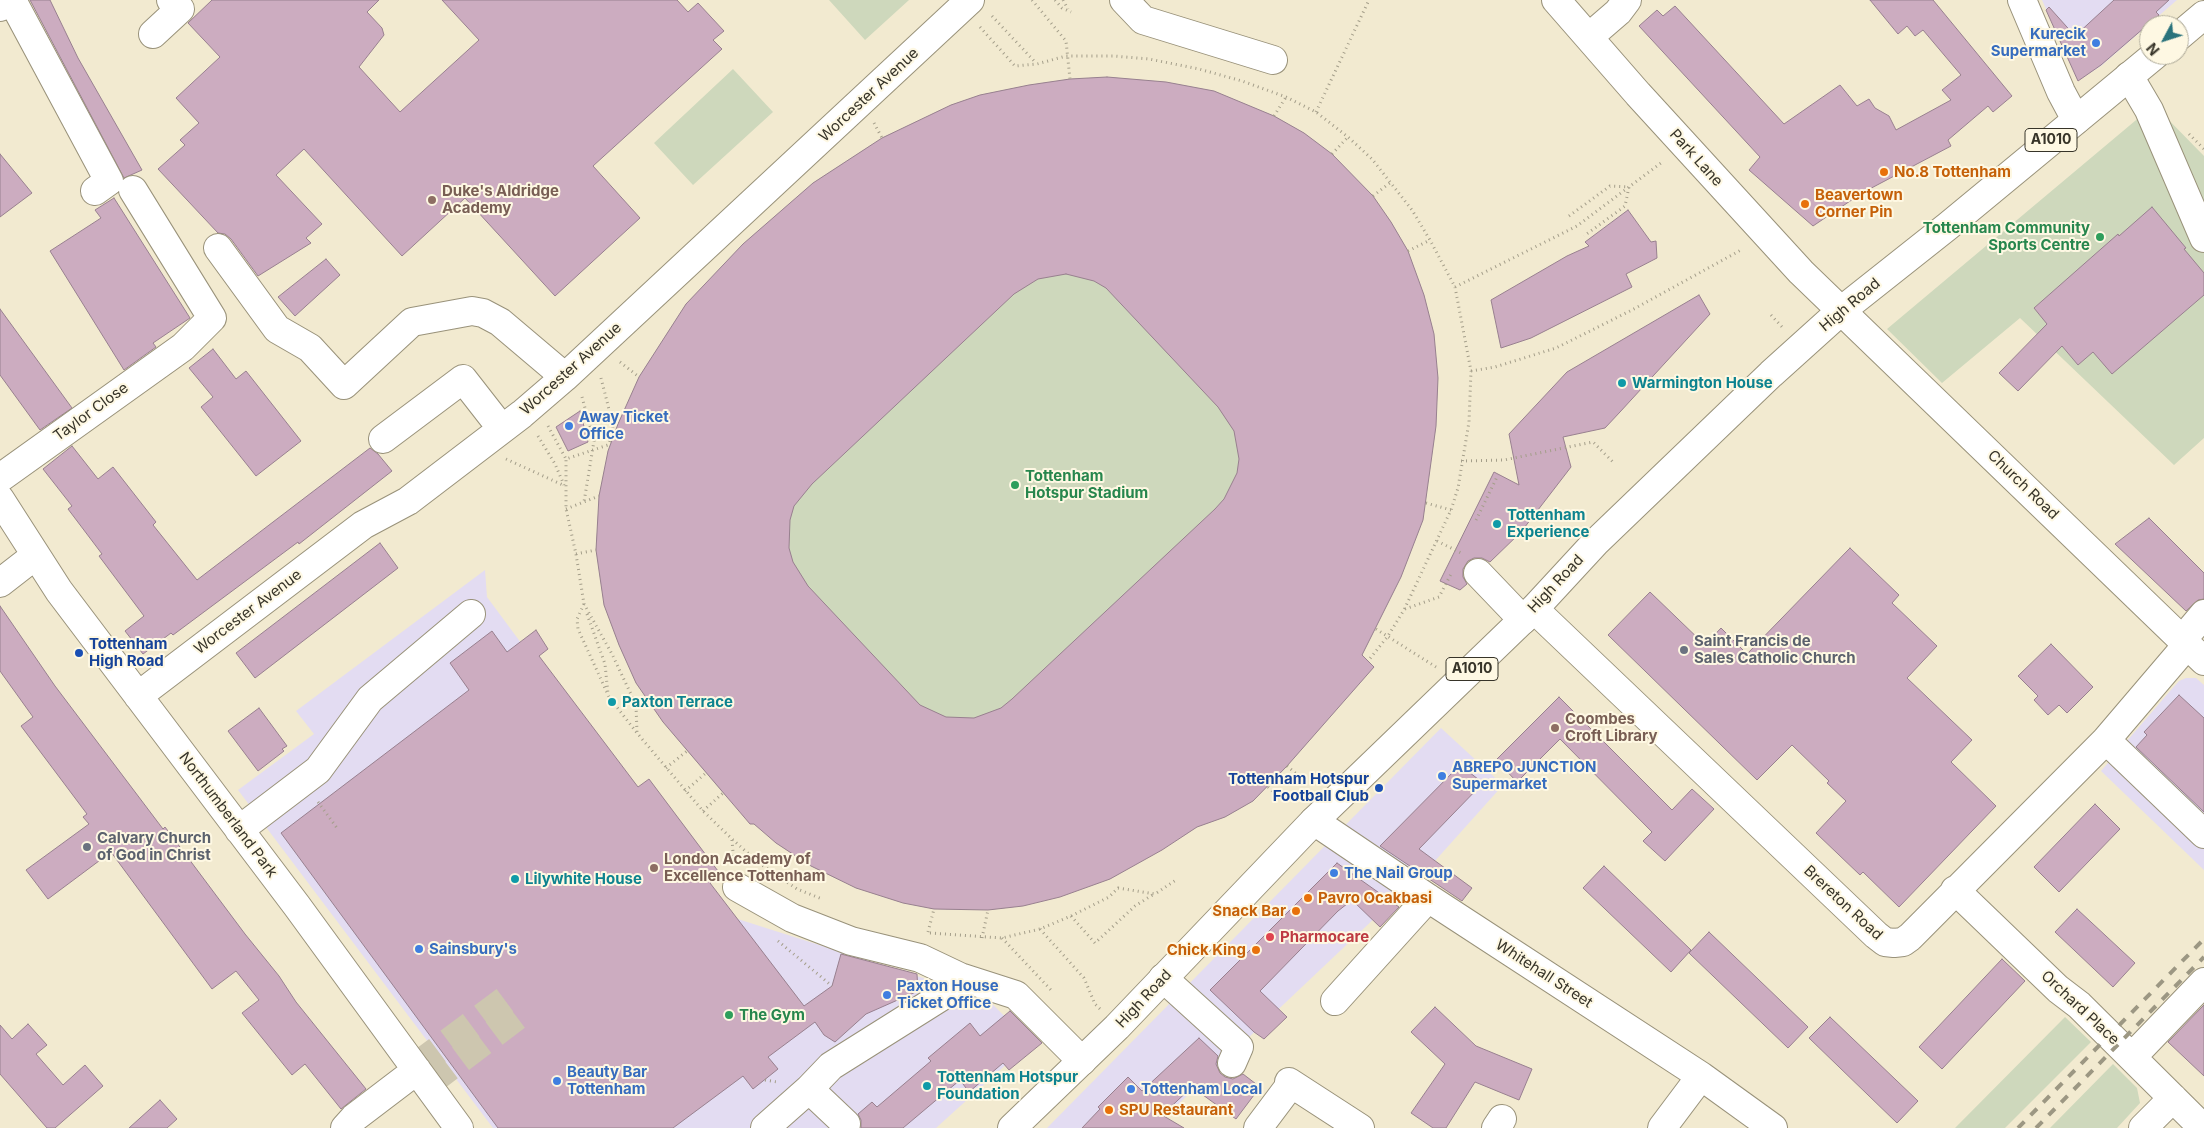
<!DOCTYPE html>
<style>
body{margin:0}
#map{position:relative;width:2204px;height:1128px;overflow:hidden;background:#f2ead0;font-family:Inter,sans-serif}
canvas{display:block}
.north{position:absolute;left:2139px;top:15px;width:50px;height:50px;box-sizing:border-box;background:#fef8e3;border:1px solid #aeaa99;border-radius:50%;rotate:230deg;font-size:14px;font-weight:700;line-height:20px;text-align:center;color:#373429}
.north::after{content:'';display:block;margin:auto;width:18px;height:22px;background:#2a737c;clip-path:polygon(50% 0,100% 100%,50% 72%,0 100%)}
</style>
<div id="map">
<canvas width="2204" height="1128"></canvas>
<div class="north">N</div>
</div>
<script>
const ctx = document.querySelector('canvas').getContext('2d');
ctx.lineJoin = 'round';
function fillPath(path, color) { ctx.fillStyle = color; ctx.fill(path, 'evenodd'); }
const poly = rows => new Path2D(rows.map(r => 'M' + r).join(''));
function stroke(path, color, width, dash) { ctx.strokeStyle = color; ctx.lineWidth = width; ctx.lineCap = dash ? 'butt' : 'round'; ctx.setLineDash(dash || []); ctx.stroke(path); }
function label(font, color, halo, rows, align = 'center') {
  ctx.font = font + ' Inter,sans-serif'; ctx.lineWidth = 4; ctx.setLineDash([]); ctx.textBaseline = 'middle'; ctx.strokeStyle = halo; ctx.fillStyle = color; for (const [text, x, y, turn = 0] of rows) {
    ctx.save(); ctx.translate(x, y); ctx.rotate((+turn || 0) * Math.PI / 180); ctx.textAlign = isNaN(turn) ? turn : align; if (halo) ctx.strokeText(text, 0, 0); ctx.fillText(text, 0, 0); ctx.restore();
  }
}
fillPath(poly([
 [2042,0,2177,0,2101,66,2082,78,2076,77],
 [485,570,487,597,722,914,986,998,1031,1042,936,1128,493,1128,238,790,314,734,296,711],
 [2186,678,2196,678,2204,685,2204,870,2101,771,2170,691,2179,681],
 [1441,728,1503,785,1434,862,1153,1128,1047,1128]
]), '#e3dcf2');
fillPath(poly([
 [829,0,909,0,865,40],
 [733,69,773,112,693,185,654,143],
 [1107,77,1166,82,1214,91,1274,116,1304,133,1332,154,1373,196,1391,222,1408,251,1424,295,1434,334,1438,378,1436,426,1423,520,1401,577,1362,655,1374,667,1287,766,1253,801,1225,817,1197,827,1162,849,1110,879,1023,906,988,910,934,909,903,903,856,888,811,866,776,843,723,793,663,722,636,683,619,645,604,605,596,550,599,496,608,451,618,424,639,377,686,304,743,244,813,183,882,138,951,105,980,95,1029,85,1070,79],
 [2154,105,2204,156,2204,438,2174,465,2020,318,1942,383,1887,329],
 [2065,1017,2091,1042,2005,1128,1955,1128],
 [2113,1064,2137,1088,2140,1103,2117,1128,2050,1128]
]), '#ced8bc');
const building = poly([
 [30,0,50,0,78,58,142,170,124,178,30,0],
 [212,0,379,0,367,12,382,28,384,35,359,67,400,112,479,40,442,0,677,0,688,12,698,3,724,31,713,40,722,49,593,166,640,218,555,296,465,198,402,256,304,149,276,175,322,224,306,238,311,243,258,276,231,239,225,234,218,233,158,169,185,145,180,140,199,123,176,98,220,57,188,23,212,0],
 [1870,0,1933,0,2012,96,1993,112,1988,106,1948,140,1951,146,1862,193,1813,226,1749,170,1760,157,1639,26,1657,10,1663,16,1675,6,1784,124,1840,85,1857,106,1869,99,1875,108,1889,116,1896,130,1951,100,1942,90,1961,75,1923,30,1915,36,1907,26,1898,34,1870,0],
 [2114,0,2169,0,2156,12,2159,15,2101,65,2078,81,2046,10,2049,7,2075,36,2114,0],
 [1107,77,1166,82,1214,91,1274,116,1304,133,1332,154,1373,196,1391,222,1408,251,1424,295,1434,334,1438,378,1436,426,1423,520,1401,577,1362,655,1374,667,1287,766,1253,801,1225,817,1197,827,1162,850,1110,879,1060,897,1023,906,988,910,934,909,903,903,856,888,811,866,776,843,754,824,750,824,663,722,636,683,619,645,604,605,596,550,599,496,608,451,618,424,639,377,686,304,743,244,813,183,882,138,951,105,980,95,1029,85,1070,79,1107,77],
 [1066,274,1094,281,1106,288,1218,407,1234,431,1239,459,1237,473,1224,499,1215,509,1012,699,1001,708,974,718,946,717,920,705,808,586,793,562,789,548,790,520,794,506,812,484,1014,294,1038,279,1066,274],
 [0,154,32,193,0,217,0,154],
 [114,198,190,318,153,343,156,347,124,370,50,251,101,218,95,210,114,198],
 [2152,207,2186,248,2184,249,2204,273,2204,295,2112,374,2093,352,2078,365,2062,346,2018,391,1999,373,2047,324,2034,308,2118,234,2119,236,2152,207],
 [1628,210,1651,242,1656,241,1657,258,1626,274,1632,287,1531,338,1501,348,1491,300,1567,256,1589,246,1585,242,1628,210],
 [326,259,340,275,295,316,278,297,326,259],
 [1699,295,1710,314,1620,412,1605,428,1563,437,1571,467,1521,532,1490,562,1482,558,1474,558,1468,561,1463,569,1463,577,1467,584,1460,590,1440,581,1494,472,1519,485,1509,434,1567,372,1699,295],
 [0,309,72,408,40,430,0,375,0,309],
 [213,349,236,379,246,371,301,441,256,476,201,407,213,397,189,368,213,349],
 [580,411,588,442,568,451,556,427,580,411],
 [72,446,98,479,113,467,156,522,153,525,197,580,370,448,378,454,392,471,299,544,298,542,173,635,171,633,143,654,125,631,144,616,99,556,102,554,68,509,72,506,43,469,72,446],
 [2149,518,2204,573,2204,599,2198,600,2186,611,2115,544,2149,518],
 [380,543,398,568,255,678,236,653,380,543],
 [1850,548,1899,595,1892,603,1937,646,1907,678,1972,740,1951,762,1996,806,1899,907,1863,872,1860,875,1816,833,1846,801,1827,783,1829,781,1792,745,1757,780,1608,635,1650,592,1705,645,1721,628,1747,654,1850,548],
 [0,606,55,686,163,829,165,827,245,934,279,976,296,1002,366,1089,341,1109,305,1064,292,1075,242,1013,259,1000,236,971,212,989,111,852,48,899,26,870,89,824,83,817,87,814,21,726,33,717,0,671,0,606],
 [536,630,548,649,539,656,638,787,649,779,721,875,710,883,804,1006,832,986,841,954,917,974,918,991,866,1014,835,1042,824,1035,815,1022,768,1057,778,1069,753,1089,743,1076,673,1128,498,1128,281,833,469,690,450,663,492,631,507,652,536,630],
 [2051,644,2093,687,2067,713,2059,705,2048,715,2034,700,2038,696,2018,676,2051,644],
 [2179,695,2204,718,2204,812,2136,747,2147,735,2144,732,2179,695],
 [1559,697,1672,810,1692,789,1714,809,1665,861,1643,841,1652,832,1560,739,1517,782,1496,760,1559,697],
 [259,708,287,746,282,749,284,751,258,771,228,731,259,708],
 [1460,765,1483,783,1419,849,1472,888,1462,901,1380,846,1460,765],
 [2095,804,2120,829,2059,892,2034,867,2095,804],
 [1337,863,1399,907,1380,927,1352,900,1338,911,1260,991,1287,1017,1264,1039,1254,1032,1210,990,1337,863],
 [1604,866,1691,950,1671,972,1583,888,1604,866],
 [2077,909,2135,963,2113,987,2055,932,2077,909],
 [1709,932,1808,1027,1788,1048,1689,953,1709,932],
 [2002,959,2025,981,1942,1069,1919,1047,2002,959],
 [2204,1005,2204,1076,2168,1042,2204,1005],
 [1435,1007,1476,1046,1532,1069,1519,1100,1475,1082,1446,1128,1433,1128,1411,1113,1445,1064,1411,1032,1435,1007],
 [1010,1011,1042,1043,1009,1070,1003,1063,969,1092,960,1080,903,1128,861,1128,861,1120,858,1114,872,1102,877,1107,931,1061,928,1058,970,1023,980,1036,1010,1011],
 [1830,1017,1918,1101,1897,1123,1809,1038,1830,1017],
 [28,1024,47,1045,36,1054,63,1085,85,1065,103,1086,55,1128,47,1128,0,1074,0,1025,12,1039,28,1024],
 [1199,1038,1218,1056,1216,1064,1220,1073,1225,1077,1233,1079,1243,1074,1260,1087,1236,1119,1192,1087,1162,1115,1184,1128,1082,1128,1100,1109,1098,1107,1128,1077,1142,1091,1199,1038],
 [160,1100,177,1119,167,1128,129,1128,160,1100]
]);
fillPath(building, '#ccacc0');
stroke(building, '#98808f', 1);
stroke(poly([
 [415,1067,512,995],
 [427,1084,524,1011]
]), '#cdc6af', 28, [28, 14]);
const minor = poly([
 [1124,0,1143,20,1273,60],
 [1556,0,1638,94,1801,272,2204,661],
 [2022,0,2061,92,2076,120],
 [0,7,13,2,109,181,95,191],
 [153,34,180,9,171,0],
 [1589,37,1618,12,1627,0],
 [2129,76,2149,110,2204,238],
 [218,248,277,329,310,348,344,385,412,322,472,311,483,313,500,322,565,377],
 [383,439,463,379,502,429],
 [0,478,183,347,212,318,133,190],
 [0,499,59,591,297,906,459,1128],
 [1478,573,1523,620],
 [0,583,36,555],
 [1534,609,1876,935,1885,942,1894,943,1903,942,1910,937,2106,740,2187,645],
 [2182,640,2204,614],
 [138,696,363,525,408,501,522,414,565,377,970,0],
 [2106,740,2204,834],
 [1314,821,1428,898,1701,1076,1773,1128],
 [239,830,318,770,370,699,471,614],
 [737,887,792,918,851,941,920,958,960,977,1016,995,1082,1061],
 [1955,890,2058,989,2079,1005,2203,1128],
 [1163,978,1239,1047,1232,1063],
 [1335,1001,1428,898],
 [2132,1057,2204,982],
 [1289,1082,1360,1128],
 [809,1089,846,1124],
 [345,1128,354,1118,417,1070],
 [765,1128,809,1089,831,1066,955,988,960,977],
 [1258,1128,1291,1084],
 [1496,1128,1502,1119],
 [1662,1128,1701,1076],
 [2143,1128,2173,1098]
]);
const major = poly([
 [2179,36,2204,15],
 [1012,1128,1117,1027,1314,821,1534,609,1595,543,1771,374,1842,310,1948,226,2155,55]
]);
stroke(minor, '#99927a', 30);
stroke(major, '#99927a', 30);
stroke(poly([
 [1032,0,1066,41,1070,79],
 [1055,0,1062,8,1071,12],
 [1063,0,1068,9],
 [992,16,1036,63],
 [980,27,1015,66,1037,64,1066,56,1114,56,1149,59,1199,69,1242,81,1286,97,1316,112,1348,137,1372,159,1412,210,1430,240,1455,287,1471,371,1469,422,1458,488,1451,510,1404,610,1388,636,1368,661],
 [1316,112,1369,0],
 [1274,116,1286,97],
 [874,123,882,138],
 [2189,134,2204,149],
 [1332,154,1348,137],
 [1373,196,1391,182],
 [1569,216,1610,186,1629,187,1625,206,1584,236],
 [1408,251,1430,240],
 [1455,287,1577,226,1661,163],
 [1771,315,1784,329],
 [620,362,639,377],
 [1471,371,1495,367,1556,348,1632,310,1741,250],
 [601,378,613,425,612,436,608,445,566,459,566,509,576,554,584,604,612,654,636,705,637,733],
 [582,397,594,441,584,502],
 [548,426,566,459],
 [538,436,555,464,564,485],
 [506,459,565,486],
 [1461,461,1504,460,1593,442,1615,464],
 [1426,503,1451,510],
 [566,509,599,496],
 [1476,520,1498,475],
 [1437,541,1461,553],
 [576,554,596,550],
 [584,604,577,619,578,629,609,697,637,733,703,811,732,839,759,863,797,889,822,899],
 [1405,609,1439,597,1452,572],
 [587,614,605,664,608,694],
 [1376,629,1436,667],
 [1287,766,1300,777],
 [666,768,687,751],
 [1268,787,1280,798],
 [685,791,706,773],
 [318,802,337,828],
 [703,811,723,793],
 [732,840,734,864],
 [1071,916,1095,943,1135,906,1154,894],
 [1040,929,1084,978,1095,1004,1100,1009],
 [928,932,934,909],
 [930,933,1002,938,1040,929,1071,916,1109,897,1118,888,1155,894,1176,880],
 [982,938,988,910],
 [1002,938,1051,990],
 [778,941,832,986],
 [765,1080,777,1082]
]), '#a49e8a', 3, [1, 4]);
stroke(minor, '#fff', 28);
stroke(major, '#fff', 28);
stroke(poly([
 [2018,1128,2204,939],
 [2036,1128,2204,957]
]), '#9c9783', 4, [9, 9]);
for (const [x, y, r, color] of [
 [2096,43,5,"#3f7fe0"],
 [1884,172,5,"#e8710a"],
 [432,200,5,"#8d6e63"],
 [1805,204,5,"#e8710a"],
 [2100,237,5,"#2e9e5b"],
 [1622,383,5,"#0f9aa8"],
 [569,426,5,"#3f7fe0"],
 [1015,485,5,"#2e9e5b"],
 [1497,524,5,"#0f9aa8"],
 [1684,650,5,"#6b7280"],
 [79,653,5,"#1a4fb4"],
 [612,702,5,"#0f9aa8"],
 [1555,728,5,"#8d6e63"],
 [1442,776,5,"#3f7fe0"],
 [1379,788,5,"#1a4fb4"],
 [87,847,5,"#6b7280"],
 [654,868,5,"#8d6e63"],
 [1334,873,5,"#3f7fe0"],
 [515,879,5,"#0f9aa8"],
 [1308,898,5,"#e8710a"],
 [1296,911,5,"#e8710a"],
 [1270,937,5,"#e0444e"],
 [419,949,5,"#3f7fe0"],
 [1256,950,5,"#e8710a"],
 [887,995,5,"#3f7fe0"],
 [729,1015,5,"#2e9e5b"],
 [557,1081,5,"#3f7fe0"],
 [927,1086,5,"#0f9aa8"],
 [1131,1089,5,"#3f7fe0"],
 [1109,1110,5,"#e8710a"]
]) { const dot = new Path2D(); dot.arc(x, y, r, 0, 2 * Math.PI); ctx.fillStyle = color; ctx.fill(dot); stroke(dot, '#fef8e3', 2); }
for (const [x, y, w] of [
 [2051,140,52],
 [1472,669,52]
]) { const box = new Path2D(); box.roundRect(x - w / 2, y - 11.5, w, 23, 4); ctx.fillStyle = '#fef8e3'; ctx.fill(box); stroke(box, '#373429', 1); }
label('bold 14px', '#373429', null, [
 ["A1010",2051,140],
 ["A1010",1472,669]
]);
label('bold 15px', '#366cbe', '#fef8e3', [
 ["Kurecik",2086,34,"right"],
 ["Supermarket",2086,51,"right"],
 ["Away Ticket",579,417],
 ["Office",579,434],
 ["ABREPO JUNCTION",1452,767],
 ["Supermarket",1452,784],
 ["The Nail Group",1344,873],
 ["Sainsbury's",429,949],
 ["Paxton House",897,986],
 ["Ticket Office",897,1003],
 ["Beauty Bar",567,1072],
 ["Tottenham",567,1089],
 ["Tottenham Local",1141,1089]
], 'left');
label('15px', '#373429', '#fef8e3', [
 ["Worcester Avenue",869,95,-43],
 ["Park Lane",1696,158,48],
 ["High Road",1850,305,-40],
 ["Worcester Avenue",571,369,-42],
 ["Taylor Close",91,412,-36],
 ["Church Road",2023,485,44],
 ["High Road",1556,584,-47],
 ["Worcester Avenue",248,612,-37],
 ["Northumberland Park",228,815,53],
 ["Brereton Road",1843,903,43],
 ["Whitehall Street",1544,974,33],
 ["High Road",1144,999,-47],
 ["Orchard Place",2080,1008,43]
]);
label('bold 15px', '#c56008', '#fef8e3', [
 ["No.8 Tottenham",1894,172],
 ["Beavertown",1815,195],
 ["Corner Pin",1815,212],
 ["Pavro Ocakbasi",1318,898],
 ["Snack Bar",1286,911,"right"],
 ["Chick King",1246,950,"right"],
 ["SPU Restaurant",1119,1110]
], 'left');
label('bold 15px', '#785e54', '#fef8e3', [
 ["Duke's Aldridge",442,191],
 ["Academy",442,208],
 ["Coombes",1565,719],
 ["Croft Library",1565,736],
 ["London Academy of",664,859],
 ["Excellence Tottenham",664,876]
], 'left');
label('bold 15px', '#27864d', '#fef8e3', [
 ["Tottenham Community",2090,228,"right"],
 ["Sports Centre",2090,245,"right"],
 ["Tottenham",1025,476],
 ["Hotspur Stadium",1025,493],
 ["The Gym",739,1015]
], 'left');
label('bold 15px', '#0d838f', '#fef8e3', [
 ["Warmington House",1632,383],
 ["Tottenham",1507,515],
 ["Experience",1507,532],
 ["Paxton Terrace",622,702],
 ["Lilywhite House",525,879],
 ["Tottenham Hotspur",937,1077],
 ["Foundation",937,1094]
], 'left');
label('bold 15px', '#5b616d', '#fef8e3', [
 ["Saint Francis de",1694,641],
 ["Sales Catholic Church",1694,658],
 ["Calvary Church",97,838],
 ["of God in Christ",97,855]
], 'left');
label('bold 15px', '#164399', '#fef8e3', [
 ["Tottenham",89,644],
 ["High Road",89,661],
 ["Tottenham Hotspur",1369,779,"right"],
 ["Football Club",1369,796,"right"]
], 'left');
label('bold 15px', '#be3a42', '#fef8e3', [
 ["Pharmocare",1280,937]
], 'left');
</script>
